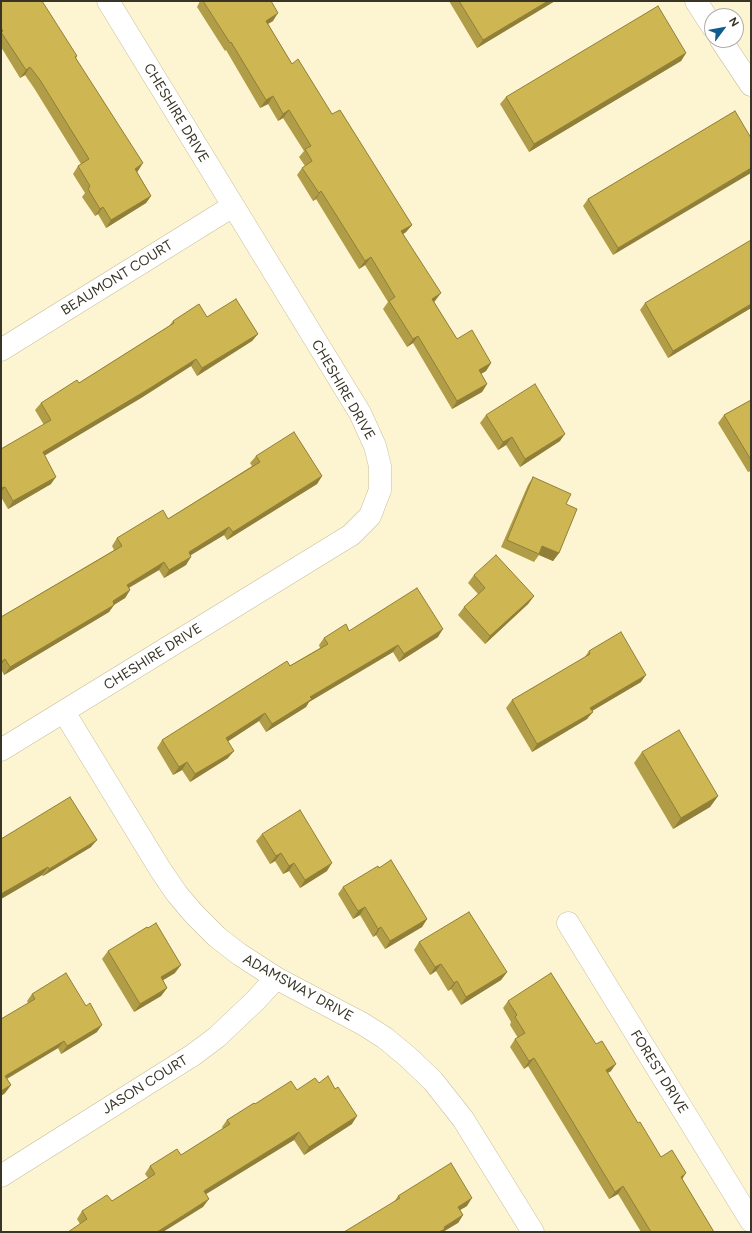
<!DOCTYPE html>
<style>
body{margin:0}
#map{position:relative;width:752px;height:1233px;overflow:hidden;background:#fdf5d1;font-family:Figtree,sans-serif}
canvas{display:block}
.frame{position:absolute;inset:0;border:2px solid #383527;pointer-events:none}
.north{position:absolute;left:704px;top:8px;width:40px;height:40px;box-sizing:border-box;background:#fff;border:1px solid #afaea9;border-radius:50%;rotate:58deg;font-size:11px;font-weight:700;line-height:16px;text-align:center;color:#383527}
.north::after{content:'';display:block;margin:auto;width:14px;height:18px;background:#115c8f;clip-path:polygon(50% 0,100% 100%,50% 72%,0 100%)}
</style>
<div id="map">
<canvas width="752" height="1233"></canvas>
<div class="frame"></div>
<div class="north">N</div>
</div>
<script>
const ctx = document.querySelector('canvas').getContext('2d');
ctx.lineJoin = 'round';
const poly = rows => new Path2D(rows.map(r => 'M' + r).join(''));
function stroke(path, color, width, dash) { ctx.strokeStyle = color; ctx.lineWidth = width; ctx.lineCap = dash ? 'butt' : 'round'; ctx.setLineDash(dash || []); ctx.stroke(path); }
function fillPath(path, color) { ctx.fillStyle = color; ctx.fill(path, 'evenodd'); }
function label(font, color, halo, rows, align = 'center') {
  ctx.font = font + ' Figtree,sans-serif'; ctx.lineWidth = 4; ctx.setLineDash([]); ctx.textBaseline = 'middle'; ctx.strokeStyle = halo; ctx.fillStyle = color; for (const [text, x, y, turn = 0] of rows) {
    ctx.save(); ctx.translate(x, y); ctx.rotate((+turn || 0) * Math.PI / 180); ctx.textAlign = isNaN(turn) ? turn : align; if (halo) ctx.strokeText(text, 0, 0); ctx.fillText(text, 0, 0); ctx.restore();
  }
}
const minor = poly([
 [696,1,712,26],
 [721,40,751,85],
 [1,350,233,206],
 [64,712,160,869,177,894,194,914,217,937,239,954,276,978,363,1024,385,1038,408,1057,433,1081,463,1119,533,1232],
 [1,750,351,535,370,516,380,490,380,466,375,446,360,413,108,1],
 [568,923,751,1221],
 [1,1176,193,1055,217,1037,256,1000,276,978]
]);
stroke(minor, '#c7bf9d', 23);
stroke(minor, '#fff', 22);
fillPath(poly([
 [1,1,77,56,76,58,138,171,137,172,151,196,146,203,106,228,98,214,95,216,82,197,85,193,73,174,78,166,81,164,34,88,25,75,20,78,1,47],
 [200,1,271,1,273,21,268,24,292,64,332,114,412,225,406,232,403,234,435,301,434,302,457,339,491,363,486,371,481,374,487,384,482,392,452,409,413,343,407,347,383,309,388,302,365,265,359,269,316,199,313,201,297,175,302,168,305,166,299,157,304,151,283,118,278,121,268,104,260,108,226,50,225,51,197,7],
 [449,1,555,1,477,48],
 [686,53,681,61,529,152,500,104,506,97],
 [735,111,613,255,583,206,588,199],
 [645,303,751,308,668,358,640,310],
 [207,317,258,334,252,341,197,376,191,366,141,398,44,456,51,484,8,509,1,497,1,449,44,425,35,410,41,403,79,383,169,326,173,321],
 [751,400,751,471,748,472,718,423,724,415],
 [486,415,560,441,520,467,506,445,498,450,480,423],
 [256,456,322,476,317,484,227,540,224,535,190,555,186,565,164,578,159,570,129,588,130,590,125,598,114,605,109,612,4,675,1,669,1,617,114,550,112,546,117,538,168,519,252,466,250,463],
 [533,477,566,504,559,553,553,561,539,555,534,562,501,547,528,485],
 [474,575,534,596,528,604,485,644,458,615,464,607,478,594,468,583],
 [349,631,438,637,399,662,393,652,309,702,306,707,266,732,259,721,228,741,228,758,190,782,182,770,173,775,157,748,162,740,320,648,319,645,324,638],
 [589,651,641,682,592,711,587,719,532,752,506,708,512,700,584,658],
 [642,752,718,796,710,807,673,829,634,763],
 [262,834,327,871,300,888,289,871,283,874,275,861,270,864,256,841],
 [1,839,91,847,43,876,42,875,1,899],
 [379,868,427,919,422,927,385,949,376,935,373,937,360,915,353,919,338,894,343,887],
 [419,942,507,972,501,980,461,1005,451,989,448,991,436,971,430,975,414,950],
 [108,951,175,973,163,980,167,988,161,996,134,1012,102,959],
 [32,994,97,1032,61,1054,58,1048,7,1079,11,1085,5,1093,1,1096,28,1003,27,1001],
 [508,1001,611,1071,607,1073,638,1123,661,1157,682,1179,714,1232,641,1232,618,1194,609,1199,528,1066,524,1069,510,1047,515,1039,518,1038,510,1025,511,1022,503,1008],
 [297,1090,352,1124,304,1155,294,1140,206,1194,203,1207,80,1224,77,1219,82,1211,112,1201,148,1178,145,1174,150,1166,181,1155,223,1129,222,1127,227,1120,255,1104],
 [398,1196,467,1206,460,1210,463,1215,458,1223,394,1202]
]), '#b19d47');
fillPath(poly([
 [548,1,555,1,477,48,483,40],
 [278,13,273,21,260,28,266,21],
 [686,53,681,61,529,152,534,144],
 [30,67,25,75,20,78,26,70],
 [273,96,268,104,260,108,266,100],
 [289,110,283,118,278,121,283,114],
 [143,163,138,171,129,177,135,169],
 [751,168,751,173,613,255,618,248],
 [321,191,316,199,313,201,319,193],
 [151,196,146,203,106,228,111,220],
 [103,207,98,214,95,216,100,209],
 [412,225,406,232,396,239,401,231],
 [371,257,365,265,359,269,365,261],
 [441,293,435,301,426,306,432,299],
 [751,304,751,308,668,358,673,351],
 [258,334,252,341,197,376,202,368],
 [418,336,413,343,407,347,413,339],
 [196,359,191,366,141,398,37,460,43,452],
 [491,363,486,371,474,378,479,370],
 [487,384,482,392,452,409,457,401],
 [565,434,560,441,520,467,525,459],
 [512,437,506,445,498,450,503,442],
 [322,476,317,484,227,540,233,532],
 [56,477,51,484,8,509,13,501],
 [5,487,1,492,1,488],
 [229,527,224,535,183,560,189,552],
 [542,546,559,553,553,561,539,555],
 [191,557,186,565,164,578,169,570],
 [164,562,159,570,121,592,127,585],
 [130,590,125,598,107,609,113,601],
 [534,596,528,604,485,644,490,636],
 [114,605,109,612,4,675,10,667],
 [443,629,438,637,399,662,404,654],
 [398,645,393,652,309,702,306,707,266,732,272,724,310,697],
 [5,659,1,665,1,662],
 [646,675,641,682,585,715,590,708],
 [593,712,587,719,532,752,537,744],
 [265,713,259,721,221,746,226,738],
 [234,751,228,758,190,782,195,774],
 [187,762,182,770,173,775,179,767],
 [718,796,710,807,673,829,681,818],
 [97,840,91,847,43,876,49,869],
 [281,853,275,861,270,864,276,856],
 [294,863,289,871,283,874,289,866],
 [332,863,327,871,300,888,305,880],
 [48,867,42,875,1,899,1,894],
 [365,907,360,915,353,919,358,911],
 [427,919,422,927,385,949,390,941],
 [381,927,376,935,373,937,378,929],
 [441,964,436,971,430,975,435,967],
 [181,965,175,973,155,985,161,977],
 [507,972,501,980,461,1005,466,997],
 [457,981,451,989,448,991,454,983],
 [167,988,161,996,134,1012,140,1004],
 [102,1025,97,1032,61,1054,67,1046],
 [64,1041,58,1048,1,1082,5,1076],
 [534,1058,528,1066,524,1069,529,1061],
 [616,1064,611,1071,600,1078,606,1070],
 [11,1085,5,1093,1,1096,1,1091],
 [357,1116,352,1124,304,1155,309,1147],
 [299,1132,294,1140,198,1199,204,1191],
 [686,1173,681,1181,681,1177],
 [623,1186,618,1194,609,1199,615,1192],
 [472,1198,467,1206,453,1214,458,1207],
 [209,1199,203,1207,163,1232,157,1232],
 [463,1215,458,1223,443,1232,439,1232,444,1227]
]), '#907f39');
const building = poly([
 [1,1,42,1,77,56,75,57,143,163,135,169,151,196,111,220,103,207,100,209,88,189,90,186,78,166,89,159,40,80,30,67,26,70,1,32,3,31,1,28,1,1],
 [203,1,271,1,278,13,266,21,292,64,298,59,332,114,340,110,412,225,401,231,441,293,432,299,457,339,472,330,491,363,479,370,487,384,457,401,418,336,413,339,389,301,395,297,371,257,365,261,321,191,319,193,302,168,312,161,305,149,311,146,289,110,283,114,273,96,266,100,231,42,230,43,203,1],
 [459,1,548,1,483,40,459,1],
 [658,6,686,53,534,144,506,97,658,6],
 [735,111,751,138,751,168,618,248,588,199,735,111],
 [751,240,751,304,673,351,645,303,751,240],
 [236,299,258,334,202,368,196,359,147,390,43,452,56,477,13,501,5,487,1,488,1,449,51,420,41,403,77,380,79,383,174,323,173,321,199,304,207,317,236,299],
 [535,384,565,434,525,459,512,437,503,442,486,415,535,384],
 [751,400,751,460,724,415,751,400],
 [294,432,322,476,233,532,229,527,189,552,191,557,169,570,164,562,127,585,130,590,113,601,114,605,10,667,5,659,1,662,1,617,122,546,117,538,163,510,168,519,260,462,256,456,294,432],
 [533,477,571,494,566,504,577,509,559,553,542,546,539,554,507,540,533,477],
 [496,555,534,596,490,636,464,607,485,588,474,575,496,555],
 [417,588,443,629,404,654,398,645,310,697,312,699,272,724,265,713,226,738,234,751,195,774,187,762,179,767,162,740,287,661,290,666,328,644,324,638,346,624,349,631,417,588],
 [621,632,646,675,590,708,593,712,537,744,512,700,590,654,589,651,621,632],
 [679,730,718,796,681,818,642,752,679,730],
 [70,797,97,840,49,869,48,867,1,894,1,839,70,797],
 [300,810,332,863,305,880,294,863,289,866,281,853,276,856,262,834,300,810],
 [391,860,427,919,390,941,381,927,378,929,365,907,358,911,343,887,378,866,379,868,391,860],
 [469,912,507,972,466,997,457,981,454,983,441,964,435,967,419,942,469,912],
 [156,923,181,965,161,977,167,988,140,1004,108,951,147,927,148,928,156,923],
 [66,973,86,1006,90,1003,102,1025,67,1046,64,1041,5,1076,11,1085,1,1091,1,1019,35,999,32,994,66,973],
 [551,973,596,1044,602,1041,616,1064,606,1070,638,1123,640,1122,661,1157,672,1150,686,1173,681,1177,714,1232,651,1232,623,1186,615,1192,534,1058,529,1061,515,1039,525,1033,515,1017,517,1015,508,1001,551,973],
 [328,1076,335,1089,338,1087,357,1116,309,1147,299,1132,204,1191,209,1199,157,1232,68,1232,87,1219,82,1211,107,1195,112,1201,155,1174,150,1166,177,1149,181,1155,230,1124,227,1120,254,1103,255,1104,291,1081,297,1090,315,1078,319,1083,328,1076],
 [451,1163,472,1198,458,1207,463,1215,444,1227,445,1229,439,1232,344,1232,400,1198,398,1196,451,1163]
]);
fillPath(building, '#ceb652');
stroke(building, '#907f39', 1);
label('14px', '#383527', '#fff', [
 ["CHESHIRE DRIVE",176,113,59],
 ["BEAUMONT COURT",117,278,-32],
 ["CHESHIRE DRIVE",343,390,60],
 ["CHESHIRE DRIVE",153,657,-32],
 ["ADAMSWAY DRIVE",298,988,29],
 ["FOREST DRIVE",659,1072,58],
 ["JASON COURT",145,1085,-32]
]);
</script>
